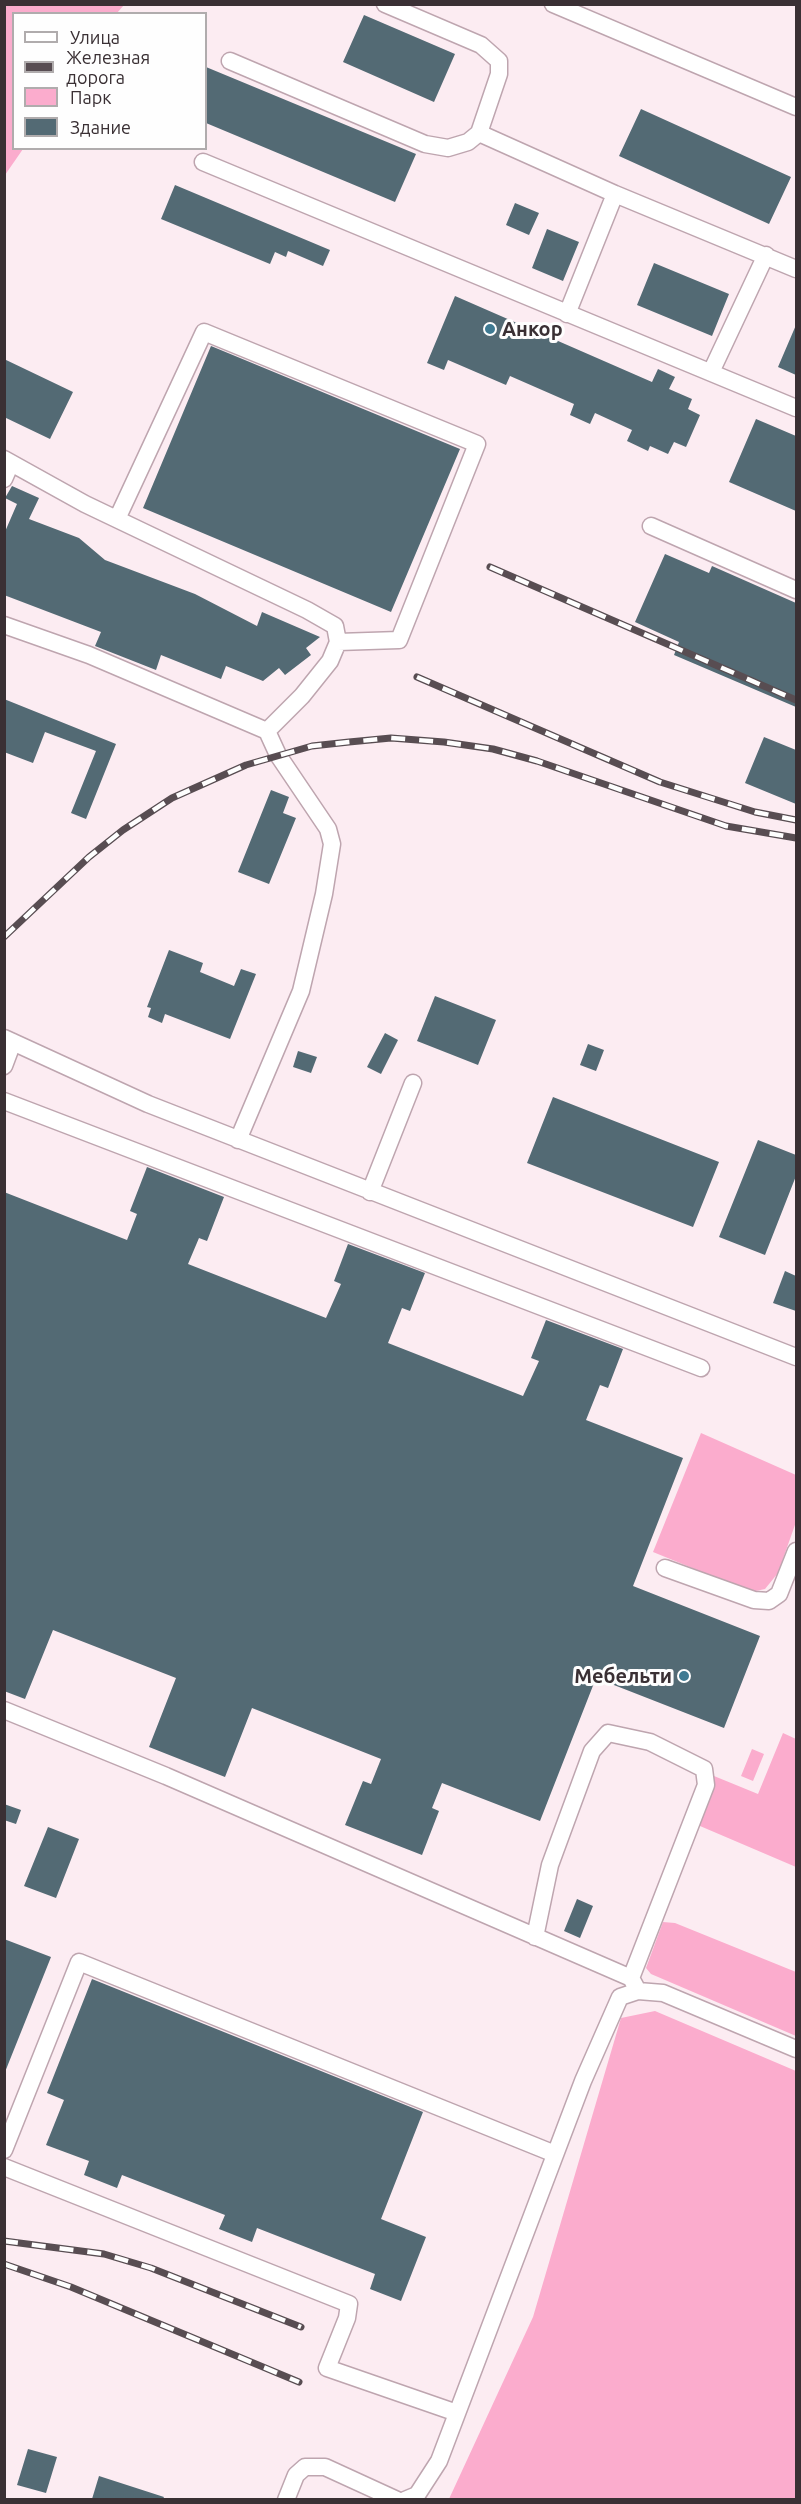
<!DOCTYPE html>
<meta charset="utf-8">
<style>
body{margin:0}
#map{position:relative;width:801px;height:2504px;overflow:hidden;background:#fcecf2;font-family:Ubuntu,sans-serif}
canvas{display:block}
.frame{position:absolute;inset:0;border:6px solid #3a3034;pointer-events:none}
.legend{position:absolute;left:12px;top:12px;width:195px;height:138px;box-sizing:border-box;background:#fefefe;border:2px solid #b0acad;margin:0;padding:8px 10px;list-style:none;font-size:18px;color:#3a3034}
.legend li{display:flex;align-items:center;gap:12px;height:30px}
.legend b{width:30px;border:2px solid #b0acad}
</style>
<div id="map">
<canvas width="801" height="2504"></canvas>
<div class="frame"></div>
<ul class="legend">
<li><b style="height:8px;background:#fff"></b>Улица</li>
<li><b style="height:8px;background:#584d52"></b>Железная дорога</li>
<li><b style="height:16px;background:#fbaccd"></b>Парк</li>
<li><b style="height:16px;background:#536a74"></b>Здание</li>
</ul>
</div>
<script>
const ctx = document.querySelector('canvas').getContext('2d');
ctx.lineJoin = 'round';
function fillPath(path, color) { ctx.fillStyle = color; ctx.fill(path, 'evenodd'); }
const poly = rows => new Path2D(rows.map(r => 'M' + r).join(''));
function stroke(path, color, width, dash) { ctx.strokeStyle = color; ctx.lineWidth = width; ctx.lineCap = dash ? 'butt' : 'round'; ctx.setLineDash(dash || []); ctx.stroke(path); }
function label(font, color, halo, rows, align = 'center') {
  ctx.font = font + ' Ubuntu,sans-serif'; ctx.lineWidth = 6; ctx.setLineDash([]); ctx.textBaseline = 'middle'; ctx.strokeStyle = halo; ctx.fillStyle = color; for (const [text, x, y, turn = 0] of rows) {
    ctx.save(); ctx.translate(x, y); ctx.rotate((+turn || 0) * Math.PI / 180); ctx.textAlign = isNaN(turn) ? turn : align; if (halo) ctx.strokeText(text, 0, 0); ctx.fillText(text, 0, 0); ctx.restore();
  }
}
fillPath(poly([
 [5,4,124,5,117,13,14,14,14,148,23,149,5,175],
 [701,1433,796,1475,796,1522,778,1573,765,1589,751,1592,653,1552],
 [783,1733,796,1739,796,1867,700,1826,699,1814,714,1776,758,1794],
 [752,1749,764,1754,753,1781,741,1776],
 [663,1922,675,1923,796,1972,796,2036,651,1974,646,1968],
 [655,2011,796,2071,796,2499,449,2499,533,2317,621,2018]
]), '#fbaccd');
fillPath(poly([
 [364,15,455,54,434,102,343,62],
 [206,67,416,154,395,202,206,123],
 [641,109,791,177,769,224,619,156],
 [175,185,330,250,323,266,288,251,286,257,275,252,270,264,161,219],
 [515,203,539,213,529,235,506,225],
 [547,229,579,242,563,281,532,268],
 [654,263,729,294,712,336,637,305],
 [455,296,652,382,658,369,675,377,669,389,692,399,688,409,700,415,686,447,674,442,668,454,650,446,648,451,627,441,632,430,595,413,590,424,570,415,574,404,510,376,506,385,448,360,444,370,427,363],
 [796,325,796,375,778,367],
 [211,346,460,449,391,612,143,508],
 [4,359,73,392,50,439,4,417],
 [756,419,796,436,796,511,729,482],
 [12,486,39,498,29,519,79,538,105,560,195,594,257,626,262,612,320,637,306,648,311,655,285,675,279,668,263,681,226,666,221,679,161,655,156,670,95,646,101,632,4,595,4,534,17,504,5,498],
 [665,554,709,573,712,566,796,603,796,707,674,655,679,642,635,622],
 [4,699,116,744,86,819,71,813,96,751,45,732,33,763,4,752],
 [764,737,796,750,796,804,745,783],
 [271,790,289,797,283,813,296,818,269,884,238,872],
 [169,950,203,963,200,972,234,986,241,969,256,974,230,1039,165,1014,162,1023,148,1017,151,1008,147,1007],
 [435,996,496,1020,478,1065,417,1041],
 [385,1033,398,1040,381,1074,367,1067],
 [588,1044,604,1050,596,1071,580,1065],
 [298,1051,317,1057,311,1073,293,1067],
 [553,1097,719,1162,693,1227,527,1163],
 [758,1140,796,1155,796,1176,765,1255,719,1237],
 [147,1167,224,1197,207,1241,199,1238,188,1264,326,1318,341,1284,334,1281,348,1244,425,1273,410,1311,402,1308,388,1343,523,1396,539,1361,531,1358,546,1320,623,1349,608,1388,600,1385,586,1420,683,1458,633,1586,760,1636,724,1728,596,1678,540,1821,442,1783,432,1808,439,1811,422,1855,345,1825,363,1781,371,1784,381,1759,252,1708,225,1777,149,1747,176,1678,53,1630,25,1699,4,1691,4,1192,127,1240,137,1214,130,1211],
 [785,1271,796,1276,796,1311,773,1303],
 [4,1804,21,1810,16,1824,4,1820],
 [48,1827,79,1839,56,1898,24,1886],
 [577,1899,593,1906,580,1938,564,1931],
 [4,1939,51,1957,5,2072,4,2072],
 [92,1979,423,2112,381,2219,426,2237,401,2301,370,2289,375,2274,257,2228,252,2242,219,2229,225,2215,122,2175,117,2188,84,2175,89,2161,46,2145,64,2100,47,2093],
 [28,2449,57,2457,46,2493,17,2485],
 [99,2476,164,2497,163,2499,92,2499]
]), '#536a74');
const minor = poly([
 [385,4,481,45,499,61,499,74,479,133],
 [553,4,796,107],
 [230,61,425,144,448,148,468,142,479,133,615,194,796,269],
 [203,162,796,408],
 [567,314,615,194],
 [711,372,766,255],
 [4,459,85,504,307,610,335,626,338,642,330,661,302,696,267,731,278,755,328,829,332,844,324,894,301,991,238,1140],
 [4,479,11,463],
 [117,519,204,332,477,444,399,640,338,642],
 [651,526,796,590],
 [4,625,89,655,267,731],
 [4,1038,148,1104,796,1357],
 [4,1066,13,1042],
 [4,1101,701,1368],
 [370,1192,413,1083],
 [665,1568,754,1600,769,1601,779,1594,796,1551],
 [4,1710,166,1776,631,1978,638,1991],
 [535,1937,550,1865,592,1751,608,1733,650,1742,704,1769,706,1785,631,1978],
 [4,2150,79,1962,555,2154],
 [4,2167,349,2304,347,2318,327,2368,457,2413],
 [286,2500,296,2475,305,2467,325,2467,397,2500],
 [405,2500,417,2495,439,2461,583,2081,620,1997,638,1991,663,1993,796,2049]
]);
stroke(minor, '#bea5af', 19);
stroke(minor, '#fff', 16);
const rail = poly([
 [490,567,796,700],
 [417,677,660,782,755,812,796,820],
 [4,937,89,857,123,830,172,798,246,765,312,746,349,742,391,738,444,742,493,749,537,761,726,826,796,838],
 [4,2241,104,2254,151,2268,301,2327],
 [4,2264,71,2287,299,2382]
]);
stroke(rail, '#584d52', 7);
stroke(rail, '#fefefe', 4.5, [14]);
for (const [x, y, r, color] of [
 [490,329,6,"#3f7a92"],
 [684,1676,6,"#3f7a92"]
]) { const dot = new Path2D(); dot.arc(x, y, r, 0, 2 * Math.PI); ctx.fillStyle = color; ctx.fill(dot); stroke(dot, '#fefefe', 2); }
label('bold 20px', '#3a3034', '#fefefe', [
 ["Анкор",502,329],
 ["Мебельти",672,1676,"right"]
], 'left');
</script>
